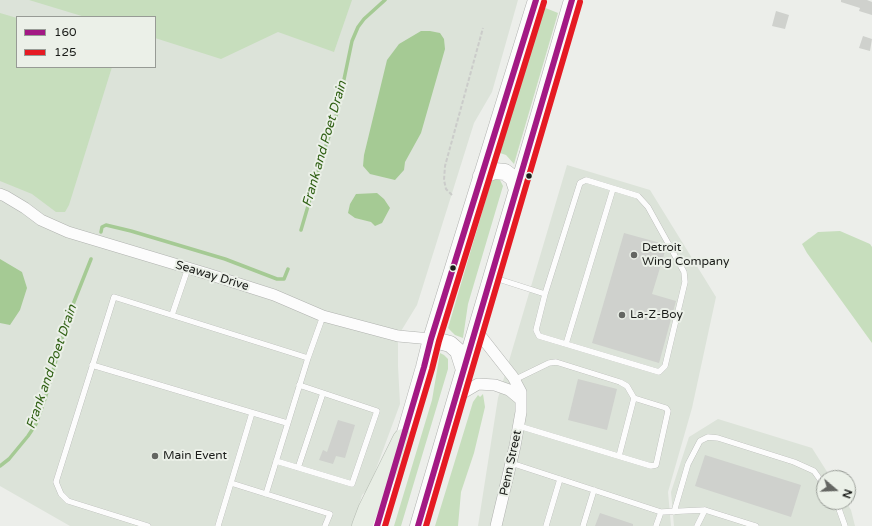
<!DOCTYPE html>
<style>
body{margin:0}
#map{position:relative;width:872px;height:526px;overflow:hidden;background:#eceeea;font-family:"Varela Round",sans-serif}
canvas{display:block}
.legend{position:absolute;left:16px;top:16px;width:140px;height:52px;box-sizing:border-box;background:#ebf0e8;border:1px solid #979b95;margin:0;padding:5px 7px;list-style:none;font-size:12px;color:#1a1c19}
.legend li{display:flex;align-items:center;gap:8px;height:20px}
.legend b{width:20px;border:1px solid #979b95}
.north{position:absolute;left:816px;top:470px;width:40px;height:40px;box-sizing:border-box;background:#ebf0e8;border:1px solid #979b95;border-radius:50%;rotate:109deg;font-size:11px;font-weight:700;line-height:16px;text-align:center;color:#1a1c19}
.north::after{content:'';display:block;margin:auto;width:14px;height:18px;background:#646662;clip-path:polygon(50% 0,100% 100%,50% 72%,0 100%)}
</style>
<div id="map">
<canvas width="872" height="526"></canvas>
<ul class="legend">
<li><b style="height:5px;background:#a31984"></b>160</li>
<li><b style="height:5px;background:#e51a23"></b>125</li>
</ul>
<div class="north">N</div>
</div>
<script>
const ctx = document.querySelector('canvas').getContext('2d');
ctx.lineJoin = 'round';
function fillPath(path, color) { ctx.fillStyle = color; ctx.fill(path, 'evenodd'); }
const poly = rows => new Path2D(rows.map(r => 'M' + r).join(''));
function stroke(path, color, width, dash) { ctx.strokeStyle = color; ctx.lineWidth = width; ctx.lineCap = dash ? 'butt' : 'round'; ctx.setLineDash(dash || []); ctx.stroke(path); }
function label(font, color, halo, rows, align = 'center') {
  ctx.font = font + ' "Varela Round",sans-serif'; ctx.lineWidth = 4; ctx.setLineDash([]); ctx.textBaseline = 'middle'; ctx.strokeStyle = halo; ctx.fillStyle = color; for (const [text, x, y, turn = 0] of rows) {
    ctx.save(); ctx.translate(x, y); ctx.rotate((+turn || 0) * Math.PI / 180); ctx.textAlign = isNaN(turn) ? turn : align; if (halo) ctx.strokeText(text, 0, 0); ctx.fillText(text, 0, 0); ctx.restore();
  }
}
fillPath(poly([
 [0,0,518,0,492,92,474,123,417,305,398,336,398,366,400,404,369,488,362,495,359,505,360,513,356,526,70,526,0,486],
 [17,17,155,17,155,67,17,67],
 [567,165,650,190,716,297,692,408,668,492,671,526,478,526,498,398],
 [718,419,812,448,831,478,824,478,824,502,846,502,851,510,855,526,674,526,671,492,689,437]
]), '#dce3d9');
fillPath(poly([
 [29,0,352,0,334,52,278,32,221,59,155,38,155,17,85,17],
 [543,7,558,13,514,164,506,155,500,153],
 [0,13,17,18,17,67,112,67,69,205,65,212,56,212,32,194,0,181],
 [497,178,500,180,503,186,468,304,463,338,455,335,448,328,491,182,494,179],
 [840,231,870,244,872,247,872,343,807,253,802,244,818,232],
 [440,353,444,355,448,359,448,369,401,526,394,526,432,400],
 [483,394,485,407,474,453,461,492,458,526,435,526,473,402,478,395,480,397]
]), '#c7debd');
fillPath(poly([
 [421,31,430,31,440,33,444,39,445,49,421,133,405,162,404,170,395,180,370,174,363,166,364,155,387,60,399,44],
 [377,193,384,199,390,208,382,223,375,226,371,222,355,218,348,213,350,204,356,194],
 [0,259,22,272,27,288,20,310,10,325,0,323]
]), '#a5ca94');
stroke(poly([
 [301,230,325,148,337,113,352,41,358,27,364,19,385,0],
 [101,232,102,227,106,225,131,231,225,259,277,279,284,279,288,269],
 [0,466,9,459,28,436,36,424,45,399,68,317,91,259]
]), '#a5ca94', 3.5);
fillPath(poly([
 [841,0,867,0,872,2,872,15,859,11,860,8,841,2],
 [776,11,789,15,785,29,772,26],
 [863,36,872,39,870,51,859,48],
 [624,233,664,244,666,248,652,294,676,301,659,363,592,343],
 [578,379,617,389,607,430,568,420],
 [338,420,355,425,345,458,336,456,333,464,319,460,323,450,327,452],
 [705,455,801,485,791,517,695,486],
 [600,513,633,524,633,526,595,526]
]), '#cfd1cd');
const lane = poly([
 [492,277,545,294,536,330,539,336,659,372,665,366,685,282,684,272,648,207,638,196,586,180,580,183,545,294],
 [172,315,188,268],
 [566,344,613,189],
 [92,365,287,423],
 [514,380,549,363,556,362,620,382,627,386,634,398,666,408,668,411,656,465,651,466,519,426],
 [619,456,634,398],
 [276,461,352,484,377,411,299,385],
 [511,463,661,512,705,510,756,526],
 [298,468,323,393],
 [231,483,330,514,325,526],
 [266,494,308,358,323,316],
 [835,502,839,509,845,526],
 [674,512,688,464,700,441,708,437,718,438,794,462,814,471,824,485],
 [148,526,68,501,61,494,56,482,114,297,308,358],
 [218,526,252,413],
 [546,526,560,479],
 [583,526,594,490],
 [656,526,661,512],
 [697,526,705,510]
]);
const street = poly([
 [0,194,5,196,25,208,41,220,68,232,208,274,274,295,323,316,398,336,431,339],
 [476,330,513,377,521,392,521,412,515,446,496,526],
 [456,397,478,384,495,385,509,390,521,400]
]);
const secondary = poly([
 [481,176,495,171,505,172,513,178,517,190],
 [431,339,450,344,458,351,464,370],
 [400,450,424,367,431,339,536,0],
 [377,526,393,474],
 [418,526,527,156,572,0]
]);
const highway = poly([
 [362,526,368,510,403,439]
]);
stroke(lane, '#b0b2af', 6);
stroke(street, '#b0b2af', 12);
stroke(secondary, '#b0b2af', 17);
stroke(highway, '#b4bbb1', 21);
stroke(poly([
 [452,195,446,189,444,180,445,166,483,28]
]), '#cbccca', 2, [4, 2]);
stroke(lane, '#fcfcfc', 5.5);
stroke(street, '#fcfcfc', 11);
stroke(secondary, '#fcfcfc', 16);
stroke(highway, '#e7ede4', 20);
stroke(poly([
 [377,526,424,367,431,339,536,0],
 [418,526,572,0]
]), '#a31984', 6);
stroke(poly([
 [385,526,432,369,439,341,544,2],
 [426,526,580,2]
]), '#e51a23', 6);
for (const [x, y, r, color] of [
 [529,176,3.5,"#1a1c19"],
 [634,255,4,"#646662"],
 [453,268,3.5,"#1a1c19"],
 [622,315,4,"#646662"],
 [155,456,4,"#646662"]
]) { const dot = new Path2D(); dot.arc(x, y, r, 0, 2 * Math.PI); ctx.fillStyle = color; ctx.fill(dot); stroke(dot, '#ebf0e8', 1.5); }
label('12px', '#1a1c19', '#ebf0e8', [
 ["Detroit",642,248],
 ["Wing Company",642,262],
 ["La-Z-Boy",630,315],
 ["Main Event",163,456]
], 'left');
label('12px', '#1a1c19', '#ebf0e8', [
 ["Seaway Drive",212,276,17],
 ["Penn Street",511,463,-78]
]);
label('italic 13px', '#2e5f12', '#ebf0e8', [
 ["Frank and Poet Drain",325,144,-74],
 ["Frank and Poet Drain",52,367,-71]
]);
</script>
